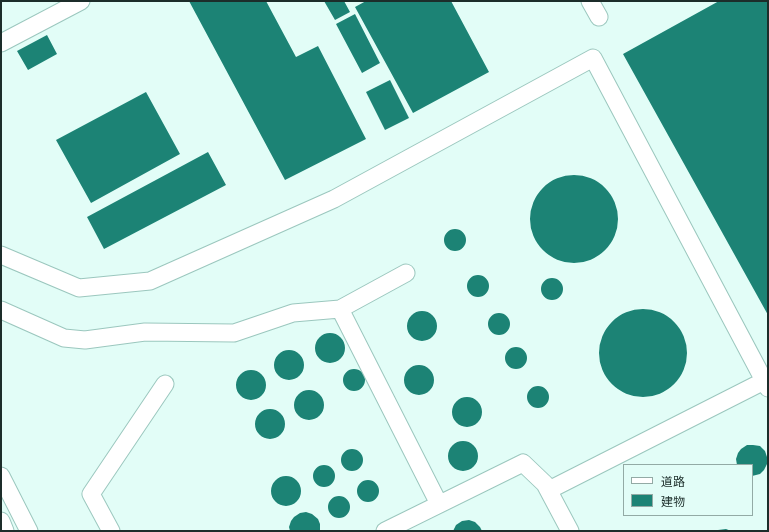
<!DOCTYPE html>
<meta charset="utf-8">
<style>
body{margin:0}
#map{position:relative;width:769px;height:532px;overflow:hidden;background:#e2fdf7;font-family:"IBM Plex Sans","Noto Sans JP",sans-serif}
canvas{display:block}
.frame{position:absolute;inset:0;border:2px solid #1c2d2a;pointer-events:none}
.legend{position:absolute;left:623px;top:464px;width:130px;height:52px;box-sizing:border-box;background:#e2fdf7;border:1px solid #93aaa5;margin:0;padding:5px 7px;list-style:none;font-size:12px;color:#1c2d2a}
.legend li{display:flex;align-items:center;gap:8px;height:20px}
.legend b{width:20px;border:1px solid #93aaa5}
</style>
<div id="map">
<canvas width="769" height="532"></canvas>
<div class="frame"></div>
<ul class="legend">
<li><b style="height:5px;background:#fff"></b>道路</li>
<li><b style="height:11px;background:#1c8375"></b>建物</li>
</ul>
</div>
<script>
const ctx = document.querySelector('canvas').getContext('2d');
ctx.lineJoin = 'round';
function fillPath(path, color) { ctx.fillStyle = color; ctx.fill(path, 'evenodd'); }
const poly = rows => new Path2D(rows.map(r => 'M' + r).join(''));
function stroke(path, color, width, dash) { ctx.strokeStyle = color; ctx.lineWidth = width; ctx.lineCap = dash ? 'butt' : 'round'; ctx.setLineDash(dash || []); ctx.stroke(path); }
fillPath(poly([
 [189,1,266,1,296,57,318,46,366,139,285,180],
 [324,1,344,1,350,12,335,20],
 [366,1,451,1,489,72,413,113,355,7],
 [719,1,768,1,768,315,623,54],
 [355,14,380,63,362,73,336,24],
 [47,35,57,54,28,70,17,51],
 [390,80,409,118,385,130,366,92],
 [146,92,180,154,91,203,56,140],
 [208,152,226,185,104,249,87,217],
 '530 219a44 44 0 1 1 88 0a44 44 0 1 1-88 0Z',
 '444 240a11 11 0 1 1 22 0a11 11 0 1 1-22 0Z',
 '467 286a11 11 0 1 1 22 0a11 11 0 1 1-22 0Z',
 '541 289a11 11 0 1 1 22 0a11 11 0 1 1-22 0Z',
 '599 353a44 44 0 1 1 88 0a44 44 0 1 1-88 0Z',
 '407 326a15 15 0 1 1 30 0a15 15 0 1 1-30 0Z',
 '488 324a11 11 0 1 1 22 0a11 11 0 1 1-22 0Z',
 '315 348a15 15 0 1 1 30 0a15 15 0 1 1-30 0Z',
 '505 358a11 11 0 1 1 22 0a11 11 0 1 1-22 0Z',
 '274 365a15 15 0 1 1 30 0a15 15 0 1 1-30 0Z',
 '404 380a15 15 0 1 1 30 0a15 15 0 1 1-30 0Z',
 '343 380a11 11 0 1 1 22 0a11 11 0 1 1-22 0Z',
 '236 385a15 15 0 1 1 30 0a15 15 0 1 1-30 0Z',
 '527 397a11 11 0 1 1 22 0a11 11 0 1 1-22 0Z',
 '294 405a15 15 0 1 1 30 0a15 15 0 1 1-30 0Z',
 '452 412a15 15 0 1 1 30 0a15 15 0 1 1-30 0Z',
 '255 424a15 15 0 1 1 30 0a15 15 0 1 1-30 0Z',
 '448 456a15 15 0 1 1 30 0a15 15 0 1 1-30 0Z',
 [747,445,753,445,760,446,765,451,767,457,767,464,764,470,760,474,752,476,752,465,737,465,736,459,738,453,741,449],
 '341 460a11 11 0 1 1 22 0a11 11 0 1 1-22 0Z',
 '313 476a11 11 0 1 1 22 0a11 11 0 1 1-22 0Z',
 '271 491a15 15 0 1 1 30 0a15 15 0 1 1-30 0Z',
 '357 491a11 11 0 1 1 22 0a11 11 0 1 1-22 0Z',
 '328 507a11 11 0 1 1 22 0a11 11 0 1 1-22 0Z',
 [306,512,312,514,318,519,320,524,320,531,290,531,289,527,291,521,294,517,300,513],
 [469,520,475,522,480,527,482,531,453,531,456,525,462,521],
 [726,529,731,531,718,531,718,530]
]), '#1c8375');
const minor = poly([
 [590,1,599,17],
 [1,43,81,1],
 [1,255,79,288,150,281,334,199,593,58,768,388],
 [340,309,439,504],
 [1,310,64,338,85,340,145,332,234,333,293,313,340,309,406,273],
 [1,476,29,531],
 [549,490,764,381],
 [1,521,5,531],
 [111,531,91,494,165,384],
 [385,531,523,463,545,484,570,531]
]);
stroke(minor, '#9bc7be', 19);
stroke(minor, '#fff', 17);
</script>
